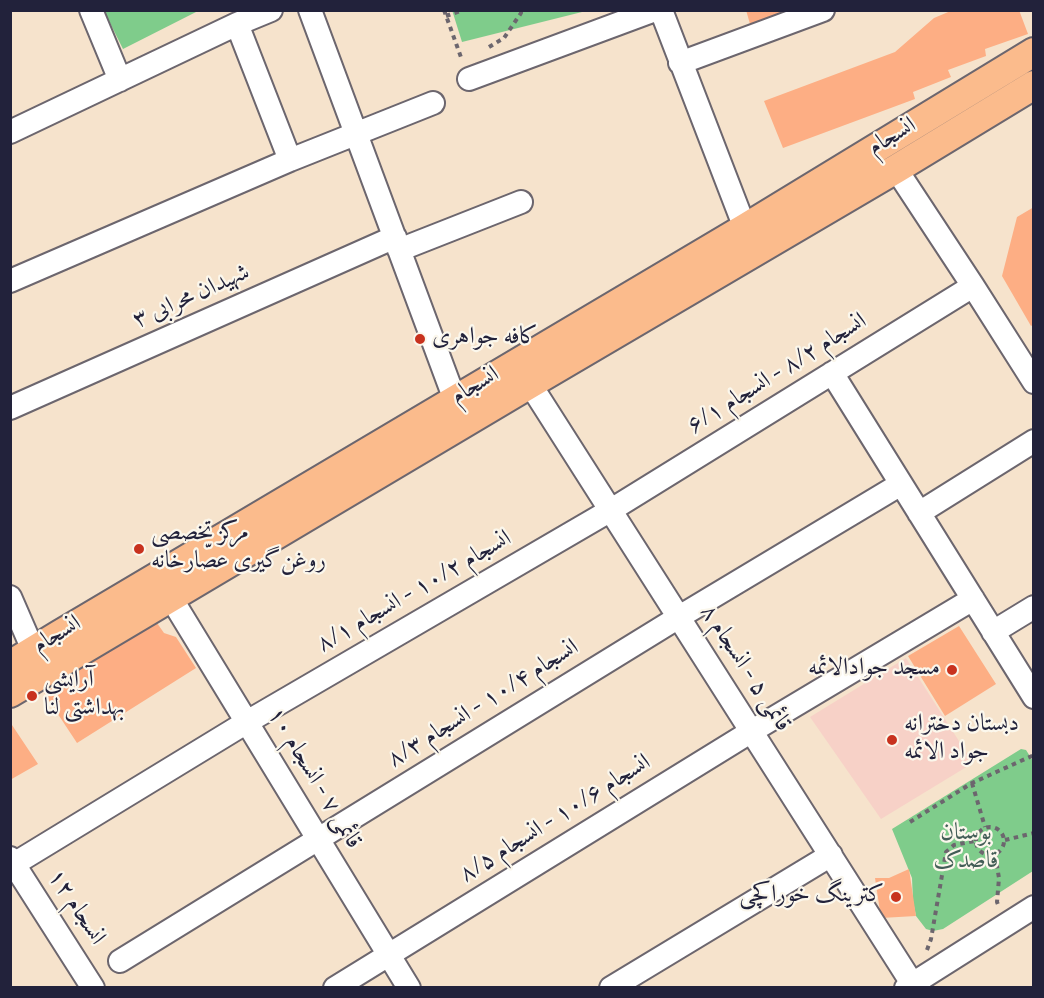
<!DOCTYPE html>
<meta charset="utf-8">
<style>
body{margin:0}
#map{position:relative;width:1044px;height:998px;overflow:hidden;background:#f6e3cc;font-family:Vollkorn,serif}
canvas{display:block}
.frame{position:absolute;inset:0;border:12px solid #22223b;pointer-events:none}
</style>
<div id="map">
<canvas width="1044" height="998"></canvas>
<div class="frame"></div>
</div>
<script>
const ctx = document.querySelector('canvas').getContext('2d');
ctx.lineJoin = 'round';
function fillPath(path, color) { ctx.fillStyle = color; ctx.fill(path, 'evenodd'); }
const poly = rows => new Path2D(rows.map(r => 'M' + r).join(''));
function stroke(path, color, width, dash) { ctx.strokeStyle = color; ctx.lineWidth = width; ctx.lineCap = dash ? 'butt' : 'round'; ctx.setLineDash(dash || []); ctx.stroke(path); }
function label(font, color, halo, rows, align = 'center') {
  ctx.font = font + ' Vollkorn,Amiri,serif'; ctx.lineWidth = 4.5; ctx.setLineDash([]); ctx.textBaseline = 'middle'; ctx.strokeStyle = halo; ctx.fillStyle = color; for (const [text, x, y, turn = 0] of rows) {
    ctx.save(); ctx.translate(x, y); ctx.rotate((+turn || 0) * Math.PI / 180); ctx.textAlign = isNaN(turn) ? turn : align; if (halo) ctx.strokeText(text, 0, 0); ctx.fillText(text, 0, 0); ctx.restore();
  }
}
fillPath(poly([
 [906,658,973,763,881,819,810,717]
]), '#f7d1c7');
fillPath(poly([
 [452,10,586,10,586,11,462,42],
 [104,11,198,11,123,49],
 [1021,749,1026,750,1033,761,1033,871,943,929,933,931,926,929,916,916,913,901,912,878,892,829]
]), '#7fcc8b');
fillPath(poly([
 [746,10,787,10,787,11,750,24],
 [953,10,1019,10,1028,34,985,49,986,56,948,70,951,77,913,92,915,99,783,148,764,101,895,52,934,18],
 [1034,207,1034,324,1031,326,1002,276,1017,217],
 [157,623,164,633,176,637,196,668,77,743,44,693,84,667],
 [959,626,996,684,945,716,908,656],
 [10,722,38,764,10,780],
 [909,869,916,916,881,918,875,878,889,878]
]), '#fdae84');
const minor = poly([
 [91,10,120,80],
 [310,10,455,400],
 [661,10,745,228],
 [237,24,290,160],
 [680,63,823,10],
 [469,79,655,10],
 [10,132,237,24,271,10],
 [896,169,973,286,1034,382],
 [399,250,521,202],
 [10,281,290,160,433,103],
 [832,373,1034,697],
 [530,384,915,988],
 [10,408,395,237],
 [919,513,1034,441],
 [10,597,40,666],
 [171,598,409,988],
 [993,632,1034,607],
 [10,858,93,988],
 [14,864,247,722,611,510,973,286],
 [120,961,679,617,901,484],
 [335,988,752,731,973,599],
 [611,988,831,855],
 [906,988,1034,907]
]);
const major = poly([
 [10,665,59,635,745,228,1034,52],
 [10,693,530,384,896,169,1034,85]
]);
stroke(minor, '#6c666e', 26);
stroke(major, '#6c666e', 32);
stroke(poly([
 [444,10,462,60],
 [446,16,463,10],
 [489,47,504,38,521,13,521,10],
 [972,783,985,827],
 [910,822,972,783,1034,755],
 '976 841a14 14 0 1 1 28 0a14 14 0 1 1-28 0Z',
 [1005,840,1034,833],
 [995,855,999,878,997,902,999,907],
 [927,950,931,939,946,852,954,845,975,841]
]), '#6c666e', 4, [4.5, 4.5]);
stroke(minor, '#fff', 22);
stroke(major, '#fbbb8c', 28);
for (const [x, y, r, color] of [
 [420,339,6,"#c8321e"],
 [139,549,6,"#c8321e"],
 [952,670,6,"#c8321e"],
 [32,696,6,"#c8321e"],
 [892,740,6,"#c8321e"],
 [896,897,6,"#c8321e"]
]) { const dot = new Path2D(); dot.arc(x, y, r, 0, 2 * Math.PI); ctx.fillStyle = color; ctx.fill(dot); stroke(dot, '#fbf7ec', 2); }
label('24px', '#22223b', '#fbf7ec', [
 ["انسجام",893,138,-31],
 ["شهیدان محرابی ۳",192,298,-24],
 ["انسجام ۸/۲ - انسجام ۶/۱",778,375,-32],
 ["انسجام",476,387,-31],
 ["انسجام ۱۰/۲ - انسجام ۸/۱",415,593,-30],
 ["انسجام",58,636,-31],
 ["قائمی ۵ - انسجام ۸",744,669,57],
 ["انسجام ۱۰/۴ - انسجام ۸/۳",484,705,-32],
 ["قائمی ۷ - انسجام ۱۰",313,779,59],
 ["انسجام ۱۰/۶ - انسجام ۸/۵",556,820,-32],
 ["انسجام ۱۲",75,908,57]
]);
label('24px', '#22223b', '#fbf7ec', [
 ["کافه جواهری",432,339],
 ["مرکز تخصصی",151,535],
 ["روغن‌گیری عصّارخانه",151,563],
 ["مسجد جوادالائمه",940,670,"right"],
 ["آرایشی",44,682],
 ["بهداشتی لنا",44,710],
 ["دبستان دخترانه",904,726],
 ["جواد الائمه",904,754],
 ["کترینگ خوراکچی",884,897,"right"]
], 'left');
label('24px', '#435e57', '#fbf7ec', [
 ["بوستان",966,835],
 ["قاصدک",966,863]
]);
</script>
